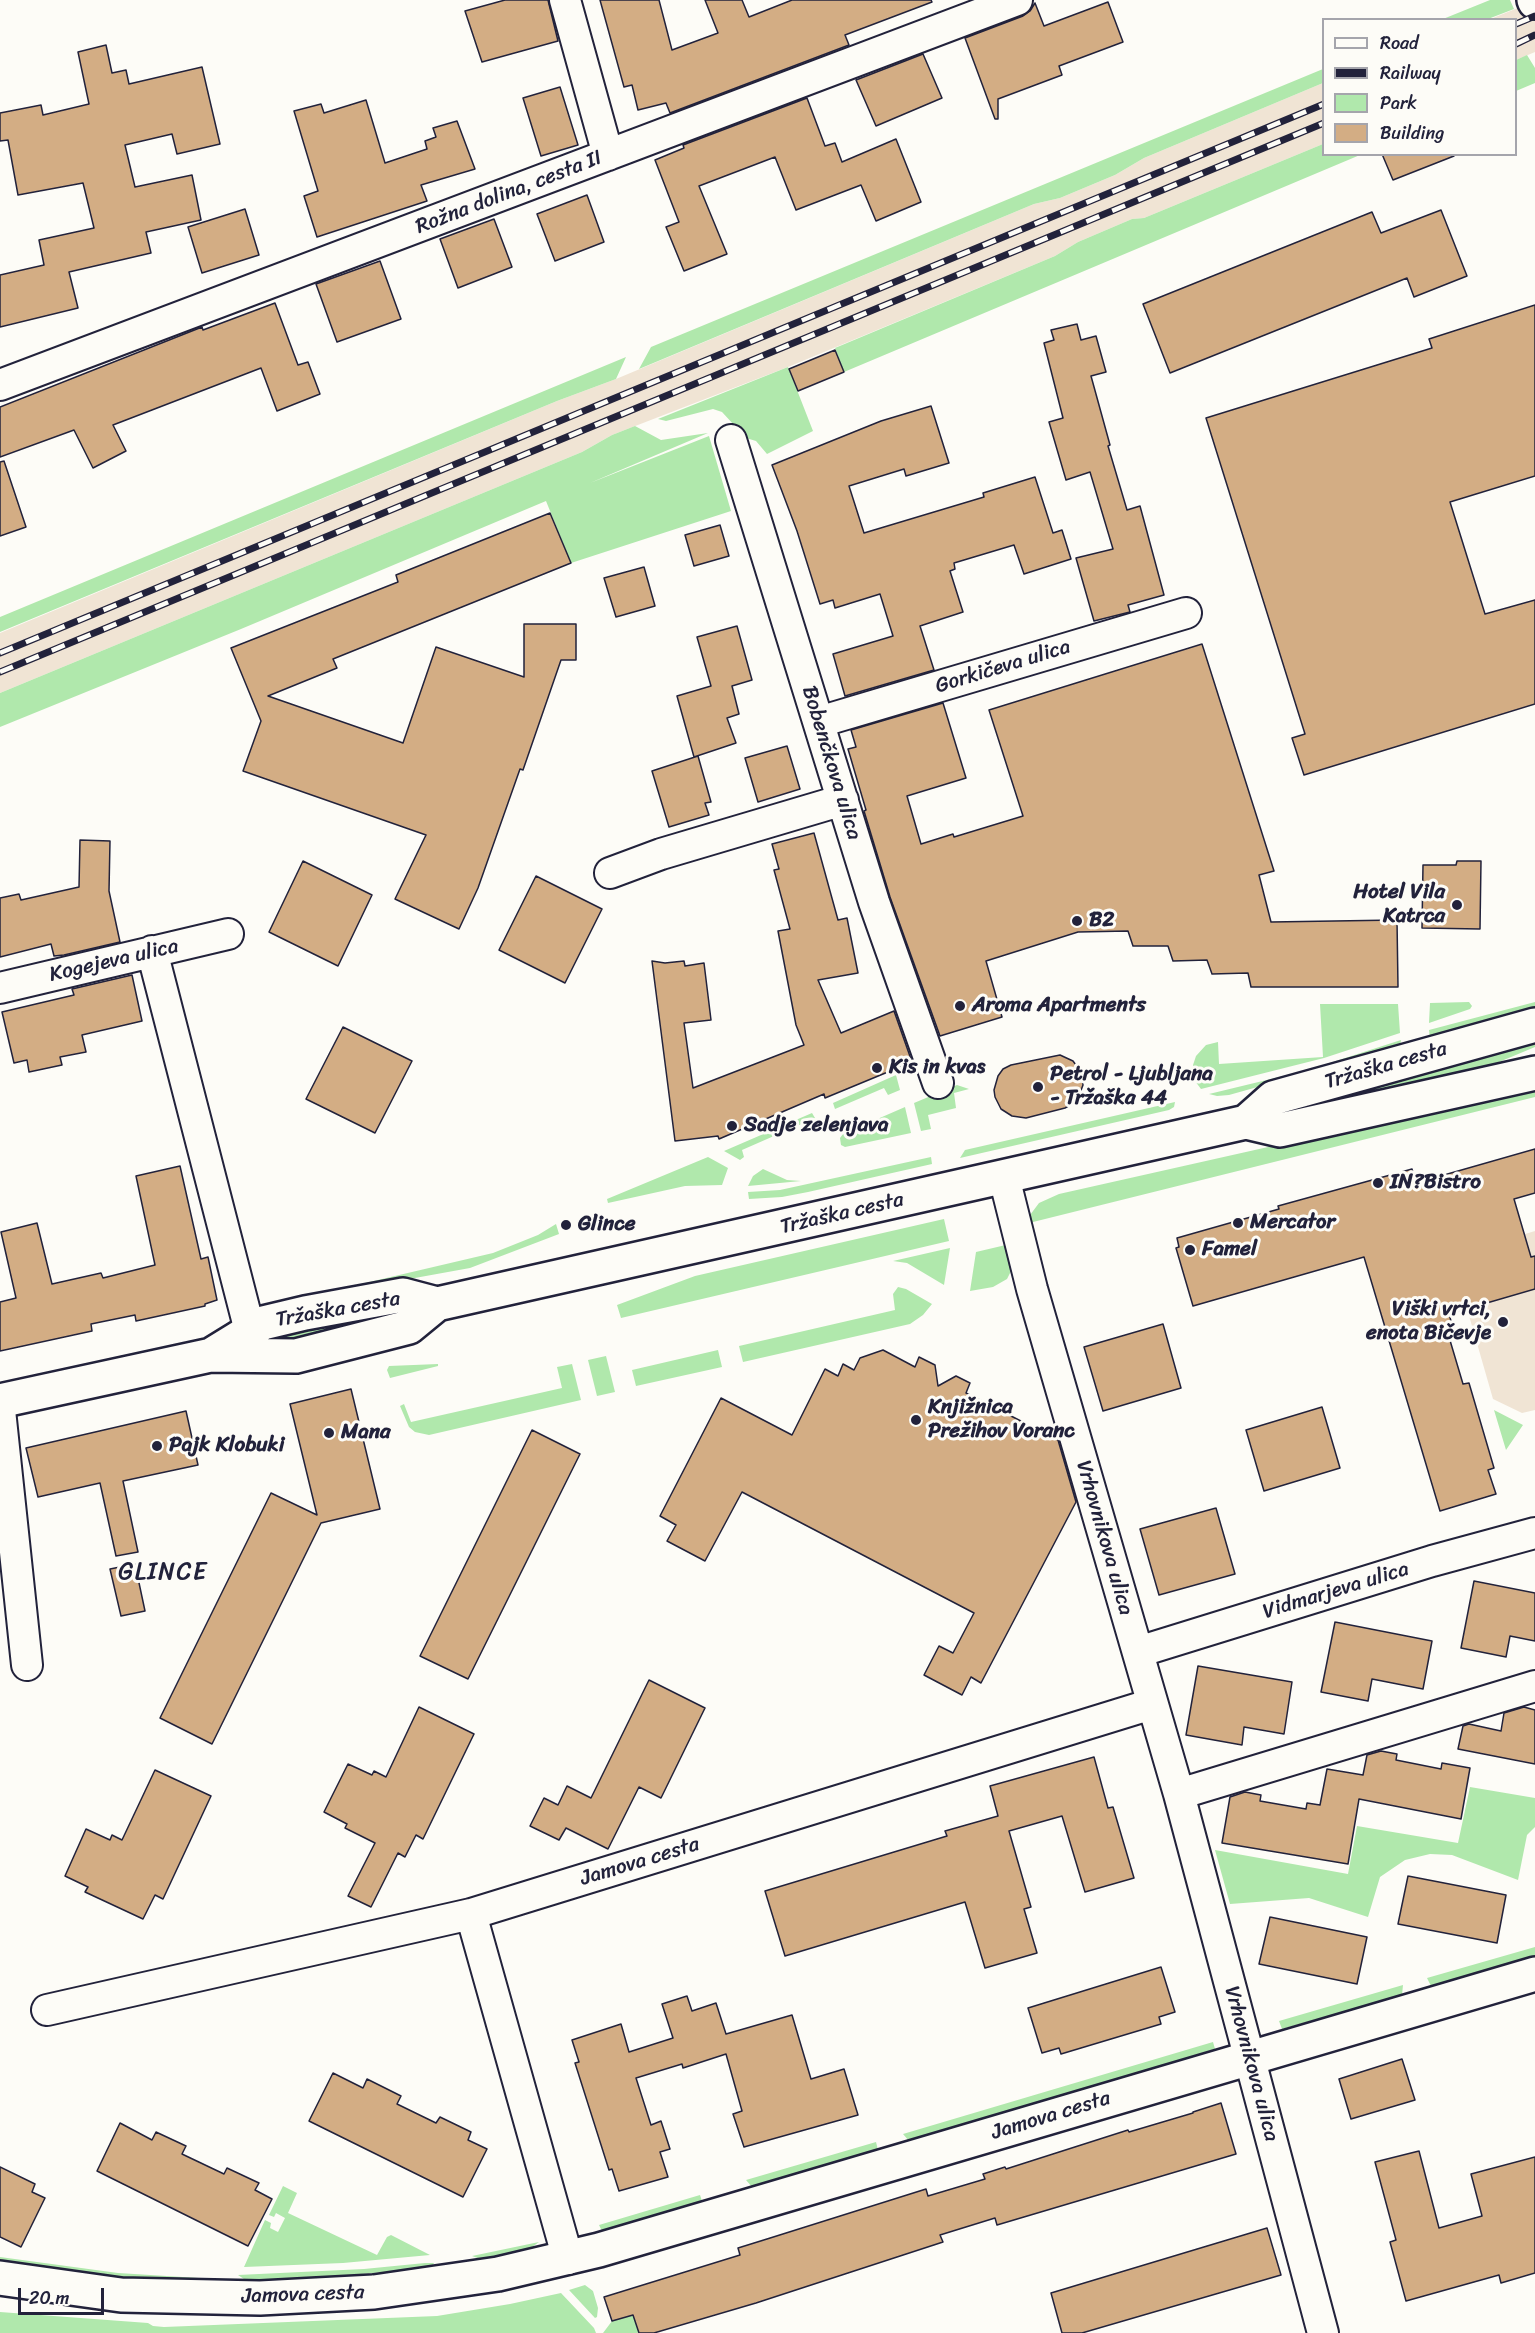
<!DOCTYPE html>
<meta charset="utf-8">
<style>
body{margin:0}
#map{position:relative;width:1535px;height:2333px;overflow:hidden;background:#fdfcf7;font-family:Sriracha,sans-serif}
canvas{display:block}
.legend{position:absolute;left:1322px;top:18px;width:195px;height:138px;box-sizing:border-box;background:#fdfcf7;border:2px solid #a5a5ac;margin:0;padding:8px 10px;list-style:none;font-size:18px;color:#22223b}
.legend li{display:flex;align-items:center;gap:12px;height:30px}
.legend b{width:30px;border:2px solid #a5a5ac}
.scale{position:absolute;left:18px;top:2288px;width:86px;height:27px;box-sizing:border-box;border:3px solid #22223b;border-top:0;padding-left:8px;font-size:18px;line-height:21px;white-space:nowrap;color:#22223b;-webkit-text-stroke:4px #fdfcf7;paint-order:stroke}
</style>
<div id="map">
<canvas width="1535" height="2333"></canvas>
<ul class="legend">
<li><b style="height:8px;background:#fdfcf7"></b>Road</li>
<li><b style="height:8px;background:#22223b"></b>Railway</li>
<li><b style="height:16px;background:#b0e8ac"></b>Park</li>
<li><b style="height:16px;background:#d3ad84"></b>Building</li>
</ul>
<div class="scale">20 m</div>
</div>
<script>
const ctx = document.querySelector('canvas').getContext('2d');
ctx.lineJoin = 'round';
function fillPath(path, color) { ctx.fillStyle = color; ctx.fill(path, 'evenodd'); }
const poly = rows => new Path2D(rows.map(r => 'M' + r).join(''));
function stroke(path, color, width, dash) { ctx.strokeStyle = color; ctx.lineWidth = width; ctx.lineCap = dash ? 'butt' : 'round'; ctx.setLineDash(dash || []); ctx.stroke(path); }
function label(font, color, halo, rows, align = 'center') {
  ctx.font = font + ' Sriracha,sans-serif'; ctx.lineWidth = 6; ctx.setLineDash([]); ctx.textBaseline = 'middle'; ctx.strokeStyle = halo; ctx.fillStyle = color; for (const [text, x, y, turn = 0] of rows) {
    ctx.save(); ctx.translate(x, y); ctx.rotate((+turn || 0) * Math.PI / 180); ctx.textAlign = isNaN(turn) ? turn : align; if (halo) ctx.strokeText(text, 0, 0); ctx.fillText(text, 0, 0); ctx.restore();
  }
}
fillPath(poly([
 [1535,1,1535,52,1516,60,1516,20,1488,20],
 [1323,83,1323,144,1144,218,1132,219,1078,242,1055,256,788,367,612,435,582,452,0,693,0,633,557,401,616,379,1034,204,1060,198,1115,175,1144,158],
 [1520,1223,1525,1234,1535,1231,1535,1410,1522,1413,1493,1399,1449,1246]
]), '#f0e4d4');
fillPath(poly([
 [1490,0,1510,0,1514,9,1488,19,1443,19],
 [1527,55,1535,68,1535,83,1516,91,1516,60],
 [1323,69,1323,83,1144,158,1115,175,1060,198,1034,204,639,369,651,347],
 [1323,144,1324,154,1360,155,844,372,835,348,1055,256,1078,242,1132,219,1144,218],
 [626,357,616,379,557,401,0,632,0,617],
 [788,367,813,431,767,454,756,441,746,438,722,412,713,409,666,421,658,419],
 [635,426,661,440,708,433,590,483,709,436,731,511,571,563,546,501,241,629,0,727,0,693,582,452,612,435],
 [1469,1002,1472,1006,1470,1009,1429,1023,1430,1003],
 [1535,1002,1535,1010,1430,1039,1429,1030],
 [1320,1004,1398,1004,1400,1033,1324,1058,1201,1089,1195,1081,1193,1065,1196,1056,1206,1045,1218,1042,1219,1064,1323,1057],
 [1401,1040,1400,1047,1229,1095,1217,1096,1209,1094,1308,1070],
 [1535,1040,1535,1047,1487,1067,1278,1116,1277,1112],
 [896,1075,900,1090,888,1095,884,1088,835,1109,833,1103],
 [957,1085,969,1089,954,1093,956,1108,928,1115,931,1129,921,1131,914,1103],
 [1535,1087,1535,1097,1029,1223,1030,1215,1039,1203,1059,1194],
 [1175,1102,1174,1107,1169,1110,960,1158,965,1150],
 [905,1107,911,1133,845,1147,841,1145,840,1138,843,1134],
 [812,1113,815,1118,742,1150,744,1157,740,1160,724,1151],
 [708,1157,728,1168,722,1185,685,1186,608,1203,607,1199],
 [931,1157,932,1164,808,1192,782,1197,749,1199,748,1192,780,1190],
 [763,1169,787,1180,801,1181,748,1186,753,1176],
 [944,1219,949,1241,621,1318,617,1305,695,1276],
 [556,1224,559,1234,470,1268,332,1293,331,1291,493,1253,538,1235],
 [1010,1244,1012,1269,1007,1279,993,1287,970,1291,976,1252],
 [950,1248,944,1285,907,1263,893,1261],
 [898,1287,906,1289,932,1304,923,1315,910,1324,743,1362,739,1346,895,1310,893,1294],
 [406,1311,291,1343,267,1339,267,1336],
 [718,1350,722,1367,636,1386,632,1370],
 [606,1356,615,1392,597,1396,588,1360],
 [438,1364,438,1366,390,1378,387,1370,389,1366],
 [572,1364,581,1400,429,1435,415,1432,409,1427,400,1406,404,1404,411,1422,562,1388,557,1367],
 [1494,1410,1523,1425,1506,1450],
 [1470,1787,1535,1798,1535,1827,1527,1835,1518,1880,1452,1855,1430,1854,1405,1860,1380,1877,1368,1917,1309,1898,1230,1904,1215,1850,1348,1874,1357,1826,1458,1843],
 [1535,1947,1535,1956,1431,1986,1427,1978],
 [1403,1985,1402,1995,1282,2029,1279,2021],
 [1213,2042,1215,2049,909,2141,903,2134],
 [876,2142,878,2150,752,2187,746,2180],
 [283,2186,297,2193,288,2213,377,2255,387,2237,391,2235,430,2255,343,2263,244,2267,265,2220,271,2223,270,2228,278,2232,285,2218,276,2213,274,2217,269,2215],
 [700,2195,702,2201,602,2231,599,2225],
 [539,2242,528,2250,483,2260,472,2256],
 [0,2257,118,2273,199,2278,195,2280,138,2280,98,2276,0,2262],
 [425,2263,434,2263,431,2268,315,2278,247,2281,238,2275,364,2269],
 [585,2285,593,2291,598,2308,597,2317,595,2318,569,2290],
 [561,2293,594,2328,596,2333,0,2333,0,2312,148,2323,153,2326,164,2327,437,2316,510,2304],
 [633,2315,639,2333,603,2333,612,2321]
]), '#b0e8ac');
const building = poly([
 [505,0,548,0,558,41,482,62,465,11,505,0],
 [600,0,659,0,672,50,718,33,705,0,742,0,749,17,792,0,931,0,932,2,845,35,849,45,670,113,666,103,638,110,632,85,624,87,600,0],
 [1108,2,1123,42,1059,66,1062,75,998,99,998,119,995,119,965,38,1023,16,1030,11,1035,3,1044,26,1108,2],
 [106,45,112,73,126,70,129,84,202,67,220,144,177,154,172,134,125,145,135,187,192,175,201,220,146,232,151,253,69,272,78,308,0,327,0,275,44,265,39,240,94,228,83,183,18,195,8,140,0,141,0,113,41,105,43,115,89,104,78,52,106,45],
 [923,54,942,98,876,126,856,80,923,54],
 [560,87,578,145,541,156,523,98,560,87],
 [807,98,825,146,835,143,842,162,896,139,921,202,876,221,861,185,796,210,775,157,699,186,727,254,684,271,666,227,679,222,655,160,684,148,683,145,807,98],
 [366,100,385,163,427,149,425,141,436,137,433,128,457,121,475,169,421,185,427,201,317,237,304,196,318,191,294,111,321,104,324,113,366,100],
 [1382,154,1453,154,1454,156,1393,180,1382,154],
 [587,195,604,242,555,261,537,214,587,195],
 [245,209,259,255,202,273,188,227,245,209],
 [1441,210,1467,276,1414,297,1407,278,1170,373,1143,304,1372,212,1381,233,1441,210],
 [494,219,512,267,458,288,440,239,494,219],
 [380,261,401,319,337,342,316,284,380,261],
 [275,303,298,365,308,362,320,394,277,411,261,368,113,425,126,451,93,468,74,430,0,457,0,407,202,327,203,330,275,303],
 [1535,305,1535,476,1450,502,1485,614,1535,600,1535,704,1304,775,1292,738,1305,734,1206,418,1432,348,1429,339,1535,305],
 [1077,324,1081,340,1096,336,1106,372,1091,376,1110,445,1108,446,1127,510,1140,506,1164,595,1128,605,1130,612,1094,621,1076,558,1113,549,1090,472,1066,480,1049,422,1063,418,1044,343,1054,340,1051,330,1077,324],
 [835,350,844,372,798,391,789,369,835,350],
 [931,406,949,463,906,476,904,469,849,486,864,533,984,497,983,493,1035,477,1053,533,1062,530,1071,559,1024,574,1014,545,954,563,955,569,950,571,963,612,920,626,934,670,845,696,833,654,893,636,880,594,835,608,833,600,820,604,797,531,772,465,881,421,931,406],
 [4,461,26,527,0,536,0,462,4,461],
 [550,513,571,563,333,659,337,668,268,696,403,743,436,647,524,677,524,624,576,624,576,660,561,660,523,770,520,769,478,888,459,929,395,899,426,835,243,771,261,721,231,648,398,582,396,575,550,513],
 [720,525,729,556,694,566,685,535,720,525],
 [644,567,655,606,616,617,604,578,644,567],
 [737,626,752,680,732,686,739,714,727,718,736,743,694,757,677,696,711,686,697,637,737,626],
 [1202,644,1274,871,1259,875,1271,922,1397,920,1398,987,1251,987,1248,973,1212,974,1207,960,1173,961,1168,946,1133,946,1128,931,1078,932,986,961,1002,1017,940,1036,890,897,864,811,866,810,848,749,856,747,851,730,943,703,966,778,907,796,921,844,953,834,954,837,1023,816,989,710,1202,644],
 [787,746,800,789,758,802,745,758,787,746],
 [698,756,711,802,705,803,709,815,669,827,652,771,698,756],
 [814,833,838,920,847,918,858,973,818,980,841,1033,894,1011,912,1062,825,1098,824,1094,719,1139,718,1136,675,1141,652,961,665,963,684,961,685,966,704,963,711,1020,684,1023,693,1088,804,1045,796,1025,778,931,790,929,774,870,779,869,772,844,814,833],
 [80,840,110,841,109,891,120,942,64,955,54,956,51,944,0,957,0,898,19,894,21,900,79,887,80,840],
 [303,861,372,895,338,966,269,932,303,861],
 [1457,861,1481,861,1480,929,1422,928,1423,865,1456,865,1457,861],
 [536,876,602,909,565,983,499,950,536,876],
 [132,975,142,1021,82,1035,86,1052,60,1057,62,1065,29,1072,27,1060,14,1063,2,1012,74,995,72,989,132,975],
 [343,1027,412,1061,375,1133,306,1099,343,1027],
 [1060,1055,1073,1061,1081,1072,1083,1085,1077,1101,1065,1108,1026,1118,1012,1116,1001,1109,995,1097,994,1090,998,1076,1003,1069,1011,1065,1060,1055],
 [1535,1149,1535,1193,1514,1199,1531,1257,1535,1256,1535,1289,1449,1314,1455,1335,1449,1337,1463,1384,1469,1383,1494,1468,1488,1470,1496,1494,1440,1511,1364,1257,1193,1306,1176,1248,1179,1247,1177,1238,1279,1209,1278,1206,1412,1169,1416,1183,1535,1149],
 [180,1166,201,1259,208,1257,217,1300,205,1304,205,1306,136,1321,135,1315,91,1324,92,1331,0,1351,0,1302,16,1298,1,1232,37,1223,52,1284,101,1273,103,1278,155,1265,136,1176,180,1166],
 [1163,1324,1181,1388,1103,1411,1084,1347,1163,1324],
 [883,1350,915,1367,919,1357,935,1365,938,1386,956,1376,970,1383,966,1393,1058,1440,1076,1502,981,1683,971,1677,962,1695,924,1675,939,1646,953,1653,974,1613,742,1492,705,1561,667,1541,676,1525,660,1516,721,1398,792,1435,825,1369,838,1376,843,1364,854,1370,860,1358,883,1350],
 [351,1389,380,1509,321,1523,212,1744,160,1718,271,1493,317,1515,290,1404,351,1389],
 [1322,1407,1340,1468,1264,1491,1246,1430,1322,1407],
 [186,1411,198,1465,123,1481,138,1552,116,1556,100,1483,38,1497,26,1448,186,1411],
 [532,1430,580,1454,468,1679,420,1656,532,1430],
 [1216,1508,1235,1574,1159,1595,1140,1529,1216,1508],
 [135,1564,145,1611,121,1616,110,1569,135,1564],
 [1474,1581,1535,1593,1535,1641,1510,1636,1506,1657,1461,1648,1474,1581],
 [1335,1622,1432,1641,1423,1689,1372,1679,1368,1701,1321,1692,1335,1622],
 [1198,1666,1292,1682,1284,1734,1244,1727,1242,1745,1186,1735,1198,1666],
 [649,1680,705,1708,661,1798,639,1787,608,1849,566,1828,559,1840,530,1826,544,1798,558,1805,567,1786,591,1798,649,1680],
 [419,1707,474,1734,423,1839,416,1835,405,1857,398,1853,371,1907,348,1896,375,1843,345,1828,347,1824,324,1812,348,1764,372,1775,374,1771,386,1777,419,1707],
 [1524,1707,1535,1710,1535,1764,1458,1749,1463,1726,1469,1724,1501,1731,1504,1713,1524,1707],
 [1381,1751,1397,1754,1396,1760,1441,1769,1442,1763,1470,1768,1461,1819,1359,1799,1348,1864,1222,1843,1230,1797,1245,1792,1261,1795,1260,1801,1306,1809,1307,1803,1320,1805,1327,1769,1363,1775,1367,1755,1381,1751],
 [1094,1757,1108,1808,1113,1807,1134,1878,1085,1892,1062,1816,1009,1831,1031,1907,1024,1909,1037,1953,985,1968,965,1902,785,1956,765,1891,947,1836,945,1831,998,1816,990,1786,1094,1757],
 [155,1770,211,1796,163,1899,155,1895,143,1919,85,1892,88,1887,65,1876,86,1829,110,1840,112,1835,122,1840,155,1770],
 [1408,1876,1506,1895,1497,1943,1398,1924,1408,1876],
 [1270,1917,1367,1937,1357,1984,1259,1964,1270,1917],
 [1161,1967,1175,2012,1159,2017,1161,2024,1061,2054,1059,2048,1042,2053,1028,2008,1161,1967],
 [687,1996,692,2011,716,2003,726,2034,792,2015,811,2079,844,2069,858,2115,744,2147,733,2114,742,2111,726,2054,683,2068,682,2064,636,2078,651,2125,661,2121,670,2149,660,2152,668,2177,619,2191,612,2169,609,2170,575,2063,579,2062,572,2040,621,2024,629,2052,673,2038,662,2004,687,1996],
 [1402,2059,1415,2100,1351,2119,1339,2079,1402,2059],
 [333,2073,363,2088,367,2079,401,2096,397,2104,436,2123,440,2117,471,2132,468,2140,487,2149,463,2197,309,2121,333,2073],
 [1221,2103,1236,2154,997,2225,995,2218,940,2235,943,2242,756,2303,654,2333,639,2333,633,2315,612,2321,604,2297,740,2255,738,2248,767,2239,926,2189,928,2196,985,2179,983,2174,1005,2167,1006,2169,1128,2130,1129,2132,1193,2113,1193,2112,1221,2103],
 [120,2123,152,2140,156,2132,186,2146,182,2154,224,2174,227,2168,259,2183,255,2190,272,2199,248,2246,97,2171,120,2123],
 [1419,2151,1439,2228,1482,2216,1471,2174,1535,2157,1535,2273,1501,2283,1499,2275,1406,2301,1390,2242,1396,2240,1375,2162,1419,2151],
 [0,2167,35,2184,32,2192,45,2198,21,2247,0,2237,0,2167],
 [1267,2228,1281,2275,1082,2333,1062,2333,1051,2293,1267,2228]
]);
fillPath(building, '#d3ad84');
stroke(building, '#22223b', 1.5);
const street = poly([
 [565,0,608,155],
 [0,385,1017,0],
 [731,440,874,902,938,1083],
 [819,722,1186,613],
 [610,873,661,854,843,800],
 [152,951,250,1331],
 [0,988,228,934],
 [1004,1177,1032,1289,1179,1794,1323,2333],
 [0,1410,27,1665],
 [1138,1652,1432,1561,1535,1533],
 [1179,1794,1535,1686],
 [47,2010,471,1914],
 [568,2259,471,1914,1152,1704]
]);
const secondary = poly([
 [1534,0,1535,2],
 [0,2278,121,2295,260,2298,374,2292,498,2274,599,2250,1535,1974]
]);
const primary = poly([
 [1246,1122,1273,1098,1535,1025],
 [211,1355,263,1323,305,1313,403,1295,437,1304],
 [0,1401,211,1355,296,1356,409,1327,437,1304,1246,1122,1280,1130,1535,1073]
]);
stroke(street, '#22223b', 34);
stroke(secondary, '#22223b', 38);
stroke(primary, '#22223b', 38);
stroke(street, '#fdfcf7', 30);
stroke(secondary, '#fdfcf7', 33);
stroke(primary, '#fdfcf7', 33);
const rail = poly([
 [1516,24,1535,16],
 [1516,44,1535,35],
 [0,653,1324,104],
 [0,672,1324,123]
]);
stroke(rail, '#22223b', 7);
stroke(rail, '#fdfcf7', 4.5, [14]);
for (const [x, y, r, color] of [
 [1457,905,6,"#22223b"],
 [1077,921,6,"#22223b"],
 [960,1006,6,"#22223b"],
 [877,1068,6,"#22223b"],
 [1038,1087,6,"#22223b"],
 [732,1126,6,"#22223b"],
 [1378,1183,6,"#22223b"],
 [1238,1223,6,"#22223b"],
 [566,1225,6,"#22223b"],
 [1190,1250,6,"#22223b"],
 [1503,1322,6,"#22223b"],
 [916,1420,6,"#22223b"],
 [329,1433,6,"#22223b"],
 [157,1446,6,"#22223b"]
]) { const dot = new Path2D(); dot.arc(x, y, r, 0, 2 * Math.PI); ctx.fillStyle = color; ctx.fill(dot); stroke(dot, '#fdfcf7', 2); }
label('21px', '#22223b', '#fdfcf7', [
 ["Rožna dolina, cesta II",509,193,-21],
 ["Gorkičeva ulica",1003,667,-17],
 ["Bobenčkova ulica",831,763,73],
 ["Kogejeva ulica",114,961,-13],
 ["Tržaška cesta",1386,1066,-16],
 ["Tržaška cesta",842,1214,-13],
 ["Tržaška cesta",338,1310,-10],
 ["Vrhovnikova ulica",1104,1538,74],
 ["Vidmarjeva ulica",1336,1591,-17],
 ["Jamova cesta",640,1862,-17],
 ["Vrhovnikova ulica",1251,2064,75],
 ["Jamova cesta",1051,2116,-17],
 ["Jamova cesta",303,2295,-2]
]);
label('bold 21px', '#22223b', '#fdfcf7', [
 ["Hotel Vila",1445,893,"right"],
 ["Katrca",1445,917,"right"],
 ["B2",1089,921],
 ["Aroma Apartments",972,1006],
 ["Kis in kvas",889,1068],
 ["Petrol - Ljubljana",1050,1075],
 ["- Tržaška 44",1050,1099],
 ["Sadje zelenjava",744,1126],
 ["IN?Bistro",1390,1183],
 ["Mercator",1250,1223],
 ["Glince",578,1225],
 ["Famel",1202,1250],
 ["Viški vrtci,",1491,1310,"right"],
 ["enota Bičevje",1491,1334,"right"],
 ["Knjižnica",928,1408],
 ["Prežihov Voranc",928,1432],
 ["Mana",341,1433],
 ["Pajk Klobuki",169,1446]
], 'left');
ctx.letterSpacing = '1.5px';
label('24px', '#22223b', '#fdfcf7', [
 ["GLINCE",163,1573]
]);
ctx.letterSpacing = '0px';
</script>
